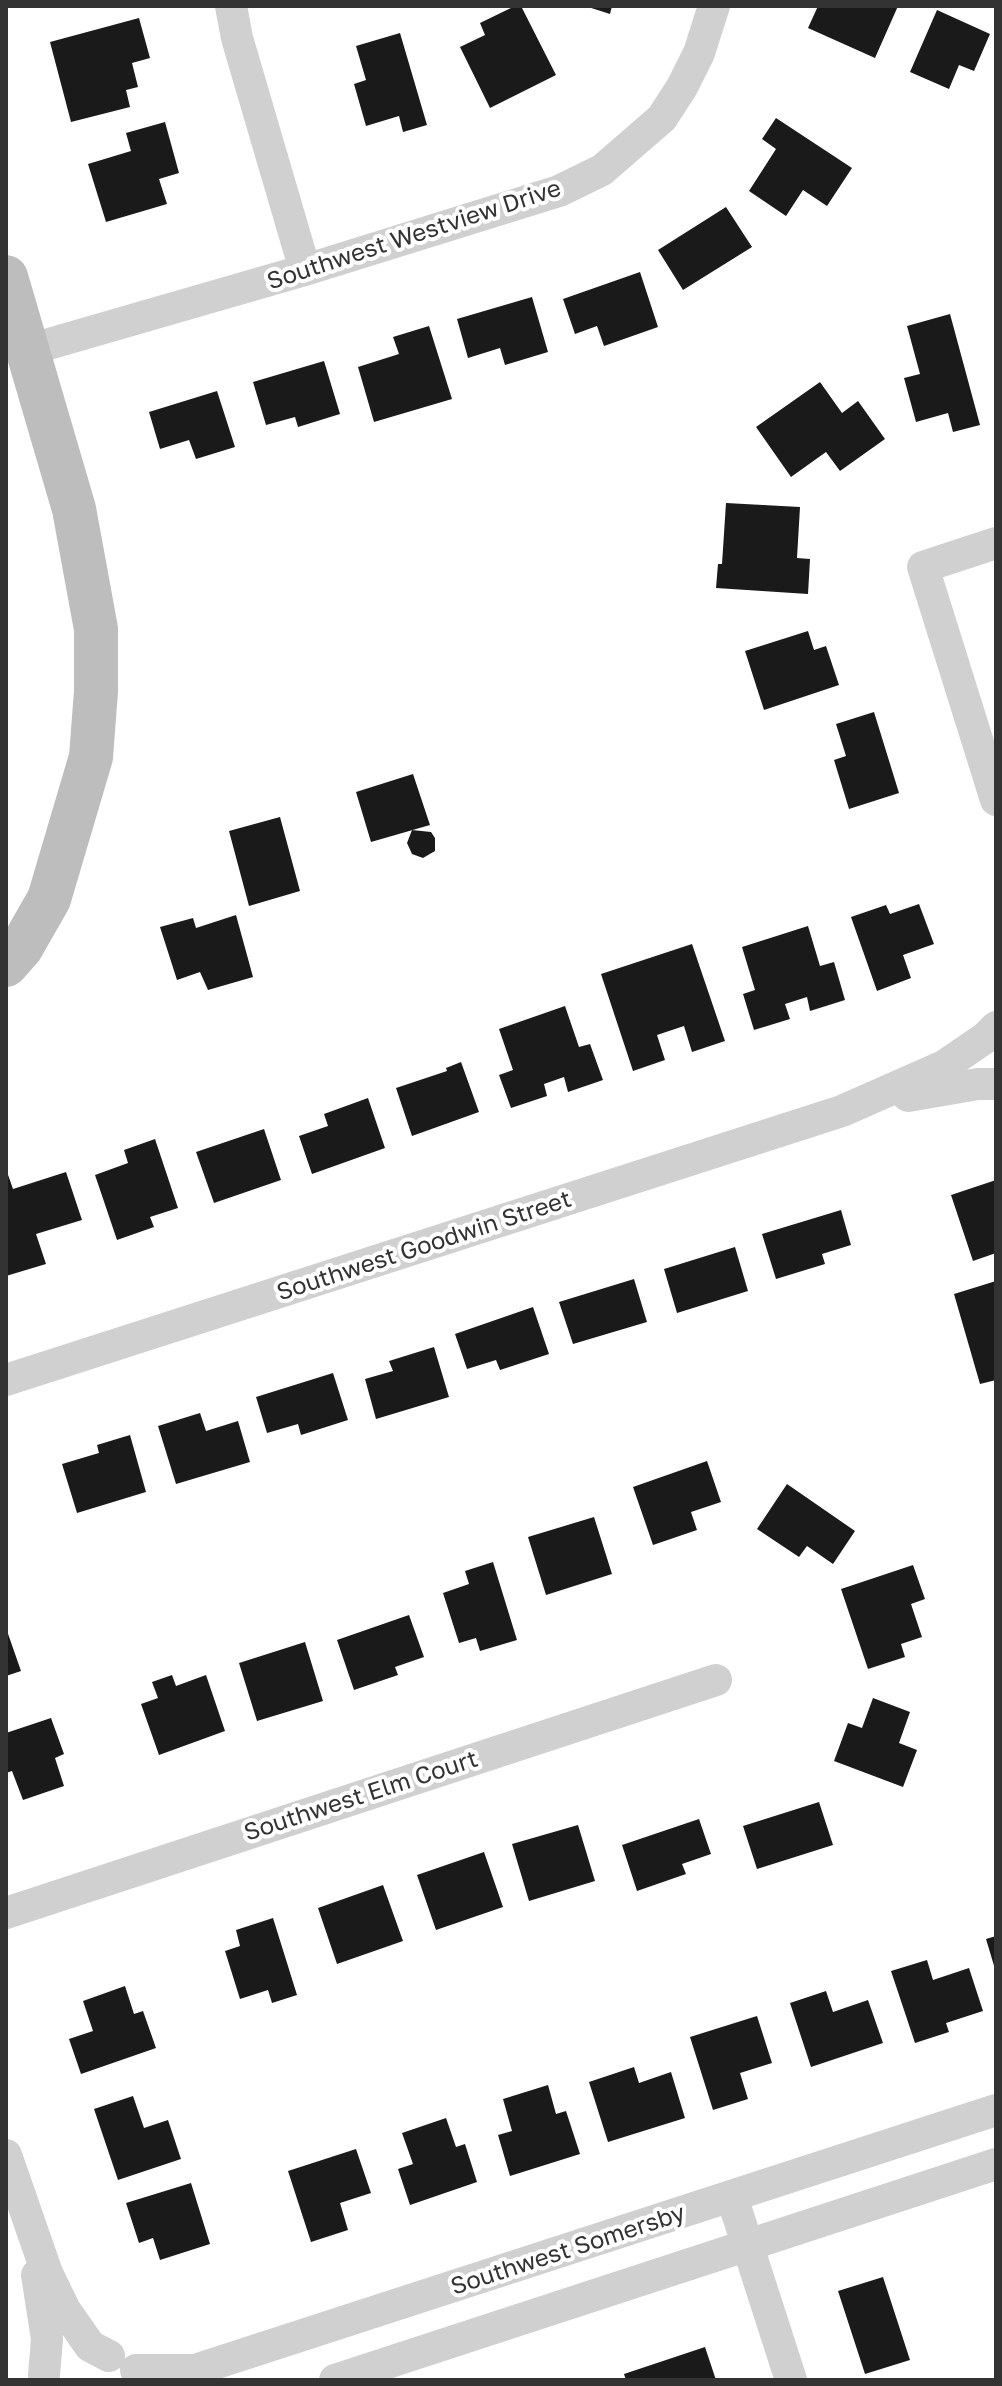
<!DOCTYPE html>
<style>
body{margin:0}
#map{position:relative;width:1002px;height:2386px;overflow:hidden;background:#fff;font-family:"Golos Text",sans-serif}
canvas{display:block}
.frame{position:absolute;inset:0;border:8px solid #333;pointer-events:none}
</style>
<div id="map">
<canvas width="1002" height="2386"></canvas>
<div class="frame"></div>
</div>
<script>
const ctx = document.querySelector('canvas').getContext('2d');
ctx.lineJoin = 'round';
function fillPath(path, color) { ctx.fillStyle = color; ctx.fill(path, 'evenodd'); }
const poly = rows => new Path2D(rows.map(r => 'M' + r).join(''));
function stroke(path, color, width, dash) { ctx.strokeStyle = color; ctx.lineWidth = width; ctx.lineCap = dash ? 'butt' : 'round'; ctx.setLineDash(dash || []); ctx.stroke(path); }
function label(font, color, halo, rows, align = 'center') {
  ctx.font = font + ' "Golos Text",sans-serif'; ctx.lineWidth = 8; ctx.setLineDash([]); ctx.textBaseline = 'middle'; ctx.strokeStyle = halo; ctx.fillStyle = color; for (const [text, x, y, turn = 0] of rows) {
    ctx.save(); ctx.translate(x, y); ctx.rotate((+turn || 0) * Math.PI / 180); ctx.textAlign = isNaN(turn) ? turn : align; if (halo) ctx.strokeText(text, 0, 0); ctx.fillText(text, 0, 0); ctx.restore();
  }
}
fillPath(poly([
 [515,6,521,6,556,75,490,108,460,47,485,35,480,23],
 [585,6,612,6,610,14],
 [818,6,898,6,875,58,808,28],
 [937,10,990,34,974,71,959,65,949,89,910,72],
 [139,18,150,58,132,63,138,87,126,90,130,107,71,122,50,42],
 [400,33,427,125,403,132,399,116,366,126,354,84,366,80,356,46],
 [776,118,852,168,827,206,803,190,786,216,749,191,776,149,762,139],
 [165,122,179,173,159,179,167,204,106,222,88,164,131,151,126,133],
 [726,207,752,247,683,290,658,250],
 [640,272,658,327,604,346,597,326,575,334,563,299],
 [532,297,548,352,505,365,500,348,468,358,457,319],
 [950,314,980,425,953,432,948,413,916,422,904,378,920,374,907,326],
 [429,326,452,399,374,422,358,367,399,354,393,337],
 [324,361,340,414,298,427,295,417,266,425,253,382],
 [820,382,842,413,858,401,885,439,840,471,826,452,791,477,756,427],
 [217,391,235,447,196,459,189,440,160,449,149,412],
 [726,503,800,507,797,558,810,559,808,594,716,588,718,564,722,564],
 [808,631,814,650,826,646,839,685,764,710,745,651],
 [874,712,899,793,849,809,834,760,846,756,836,724],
 [413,774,430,825,371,842,356,792],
 [280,817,300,891,249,906,229,831],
 [412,830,431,832,435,838,435,851,423,858,412,854,407,843],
 [919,904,934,944,903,955,911,978,877,991,851,917,886,905,890,914],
 [236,915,253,977,208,990,200,972,177,980,160,927,193,918,196,928],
 [808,926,820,966,834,962,845,1000,810,1011,807,997,785,1004,790,1019,754,1030,743,994,755,990,742,947],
 [692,944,725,1041,692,1052,684,1026,657,1035,665,1060,633,1071,601,974],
 [565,1006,579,1047,590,1044,603,1080,568,1092,564,1077,544,1084,547,1096,511,1108,499,1075,513,1070,499,1029],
 [461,1062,479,1112,412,1136,396,1088,447,1071,446,1068],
 [368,1098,385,1148,312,1174,299,1136,328,1126,324,1114],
 [264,1129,281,1180,214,1203,196,1152],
 [155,1139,178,1208,150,1217,154,1227,117,1240,95,1175,128,1163,124,1150],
 [6,1169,13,1189,66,1172,82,1220,36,1234,46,1264,6,1276],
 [996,1180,996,1253,973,1261,951,1195],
 [841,1210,851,1245,822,1254,825,1264,776,1279,762,1234],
 [735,1247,748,1291,677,1313,664,1269],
 [634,1279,647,1322,573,1344,559,1302],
 [996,1281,996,1380,980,1384,954,1294],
 [533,1307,549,1354,500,1370,496,1360,467,1369,455,1334],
 [434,1347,449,1397,376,1419,365,1379,393,1371,389,1361],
 [333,1373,348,1420,301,1435,298,1424,267,1433,256,1397],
 [200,1413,206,1431,238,1421,250,1462,176,1484,158,1426],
 [130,1435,146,1492,77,1513,62,1464,99,1453,97,1445],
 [707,1461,721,1502,691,1512,697,1530,653,1545,633,1487],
 [787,1484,855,1531,833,1564,807,1546,799,1557,757,1529],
 [594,1517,612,1574,546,1595,528,1537],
 [493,1562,517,1640,480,1651,476,1638,459,1643,443,1593,469,1584,465,1571],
 [913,1565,925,1599,911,1604,922,1637,901,1644,905,1657,868,1669,841,1589],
 [409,1615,424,1657,395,1667,398,1675,354,1690,337,1640],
 [6,1628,21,1671,6,1676],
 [305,1642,323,1701,257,1721,239,1663],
 [172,1675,176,1686,206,1675,225,1731,159,1755,141,1704,158,1698,152,1682],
 [873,1698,910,1712,899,1743,917,1750,903,1787,834,1761,848,1723,862,1728],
 [51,1718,64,1754,55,1758,64,1786,23,1800,12,1771,6,1773,6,1733],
 [819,1802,833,1845,757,1869,743,1826],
 [699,1819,711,1854,682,1864,686,1874,637,1891,622,1845],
 [578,1825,595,1881,529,1901,512,1844],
 [484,1852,503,1907,436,1930,417,1875],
 [383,1885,403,1941,337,1964,318,1908],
 [273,1918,297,1995,272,2003,268,1990,240,1999,225,1951,240,1946,236,1930],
 [996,1936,996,1969,995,1969,986,1939],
 [927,1960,933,1980,969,1968,983,2011,946,2023,949,2032,915,2043,891,1971],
 [125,1986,134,2014,143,2011,156,2048,81,2074,69,2039,93,2031,83,2001],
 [826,1991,833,2012,868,2000,883,2043,811,2067,790,2003],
 [757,2016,772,2063,740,2073,748,2099,713,2110,690,2037],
 [634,2067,639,2083,671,2072,685,2118,608,2142,589,2082],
 [548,2085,556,2114,566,2111,580,2154,510,2176,498,2135,512,2131,503,2099],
 [133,2096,144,2128,168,2120,181,2159,118,2180,94,2109],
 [446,2118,456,2147,465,2144,477,2182,410,2205,398,2169,413,2164,402,2133],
 [356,2149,371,2193,340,2203,348,2230,311,2242,288,2171],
 [191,2183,210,2244,160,2260,153,2238,139,2243,126,2203],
 [883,2277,910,2360,865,2374,838,2291],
 [705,2347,716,2380,626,2380,624,2374]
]), '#1a1a1a');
stroke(poly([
 [231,6,237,38,305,270],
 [28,350,305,270,559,191,602,170,662,118,682,87,699,53,714,6],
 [996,543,923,567,996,800],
 [908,1096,978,1084,996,1084],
 [6,1380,842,1111,944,1066,985,1038,996,1027],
 [6,1913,716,1680],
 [6,2155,47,2273,65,2310,90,2346,109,2356],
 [732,2197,791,2380],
 [37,2275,47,2339,44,2375],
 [136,2370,195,2370,996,2110],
 [335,2380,996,2164]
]), '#d0d0d0', 32);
stroke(poly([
 [6,277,74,509,96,629,96,691,91,757,49,899,21,948,6,965]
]), '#bdbdbd', 44);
label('24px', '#333', '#fff', [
 ["Southwest Westview Drive",414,235,-18],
 ["Southwest Goodwin Street",424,1246,-18],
 ["Southwest Elm Court",361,1796,-18],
 ["Southwest Somersby",568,2250,-18]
]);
</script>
